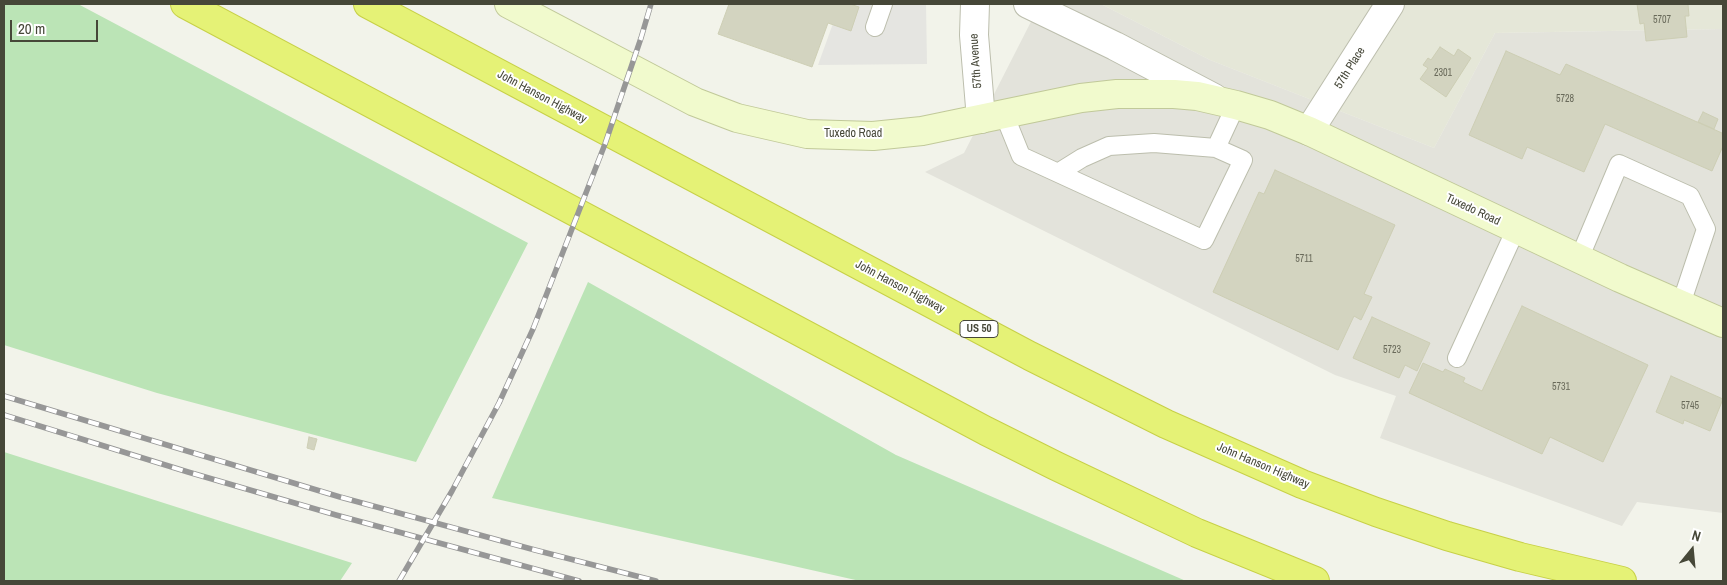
<!DOCTYPE html>
<style>
body{margin:0}
#map{position:relative;width:1727px;height:585px;overflow:hidden;background:#f2f3ea;font-family:"Archivo Narrow",sans-serif}
canvas{display:block}
.frame{position:absolute;inset:0;border:5px solid #464738;pointer-events:none}
.north{position:absolute;left:1667px;top:525px;width:50px;height:50px;-webkit-text-stroke:4px #fff;paint-order:stroke;rotate:17deg;font-size:14px;font-weight:700;line-height:20px;text-align:center;color:#464738}
.north::after{content:'';display:block;margin:auto;width:18px;height:22px;background:#464738;clip-path:polygon(50% 0,100% 100%,50% 72%,0 100%)}
.scale{position:absolute;left:10px;top:20px;width:88px;height:22px;box-sizing:border-box;border:2px solid #464738;border-top:0;padding-left:6px;font-size:15px;line-height:18px;white-space:nowrap;color:#464738;-webkit-text-stroke:4px #fff;paint-order:stroke}
</style>
<div id="map">
<canvas width="1727" height="585"></canvas>
<div class="frame"></div>
<div class="north">N</div>
<div class="scale">20 m</div>
</div>
<script>
const ctx = document.querySelector('canvas').getContext('2d');
ctx.lineJoin = 'round';
function fillPath(path, color) { ctx.fillStyle = color; ctx.fill(path, 'evenodd'); }
const poly = rows => new Path2D(rows.map(r => 'M' + r).join(''));
function stroke(path, color, width, dash) { ctx.strokeStyle = color; ctx.lineWidth = width; ctx.lineCap = dash ? 'butt' : 'round'; ctx.setLineDash(dash || []); ctx.stroke(path); }
function label(font, color, halo, rows, align = 'center') {
  ctx.font = font + ' "Archivo Narrow",sans-serif'; ctx.lineWidth = 4; ctx.setLineDash([]); ctx.textBaseline = 'middle'; ctx.strokeStyle = halo; ctx.fillStyle = color; for (const [text, x, y, turn = 0] of rows) {
    ctx.save(); ctx.translate(x, y); ctx.rotate((+turn || 0) * Math.PI / 180); ctx.textAlign = isNaN(turn) ? turn : align; if (halo) ctx.strokeText(text, 0, 0); ctx.fillText(text, 0, 0); ctx.restore();
  }
}
fillPath(poly([
 [1101,4,1723,4,1723,29,1495,33,1434,148,1210,60]
]), '#e5e7d8');
fillPath(poly([
 [1040,4,1101,4,1210,60,1434,148,1495,33,1723,29,1723,513,1637,502,1622,526,1380,438,1396,396,1335,375,925,172,964,153]
]), '#e3e3db');
fillPath(poly([
 [4,4,78,4,528,243,416,462,157,393,4,345],
 [588,282,896,455,1186,581,860,581,492,498],
 [4,452,352,563,340,581,4,581]
]), '#bbe4b6');
fillPath(poly([
 [840,4,926,4,927,64,818,65]
]), '#e5e5e1');
const building = poly([
 [729,4,850,4,859,7,851,31,828,23,812,67,718,34,729,4],
 [1637,4,1688,4,1689,16,1685,16,1687,37,1646,41,1644,23,1640,24,1637,4],
 [1440,47,1454,56,1458,49,1471,58,1446,97,1420,79,1428,68,1423,65,1428,58,1431,60,1440,47],
 [1506,51,1560,75,1566,64,1722,133,1723,146,1712,171,1605,124,1584,172,1527,147,1522,159,1469,135,1506,51],
 [1703,112,1718,119,1714,129,1698,122,1703,112],
 [1275,170,1395,225,1364,294,1372,297,1361,320,1354,316,1338,350,1213,292,1259,192,1264,194,1275,170],
 [1522,306,1648,365,1603,462,1550,437,1542,454,1409,393,1423,363,1443,372,1445,369,1465,378,1463,382,1482,391,1522,306],
 [1372,317,1430,343,1417,371,1405,365,1399,378,1353,358,1372,317],
 [1671,376,1723,399,1710,431,1684,420,1683,424,1656,412,1671,376],
 [309,437,317,439,314,450,307,448,309,437]
]);
fillPath(building, '#d3d4c0');
stroke(building, '#cdceb4', 1);
const service = poly([
 [875,27,883,4],
 [1004,114,1021,156,1204,240,1243,160,1216,148,1236,105],
 [1058,173,1082,158,1109,146,1154,143,1216,148],
 [1579,259,1619,164,1690,196,1706,229,1681,304],
 [1457,358,1516,229]
]);
const minor = poly([
 [975,4,974,35,981,119],
 [1028,4,1115,46,1214,98],
 [1309,131,1390,4]
]);
const secondary = poly([
 [509,4,695,102,737,118,807,134,873,136,922,131,1081,98,1117,94,1174,94,1197,96,1236,105,1270,115,1309,131,1620,278,1723,323]
]);
const motorway = poly([
 [185,4,986,431,1056,466,1197,533,1315,581],
 [368,4,1030,356,1166,424,1302,484,1376,512,1447,536,1520,557,1622,581]
]);
stroke(service, '#bcbead', 20);
stroke(minor, '#bcbead', 30);
stroke(secondary, '#c1c999', 30);
stroke(motorway, '#c7d047', 30);
stroke(service, '#fff', 18);
stroke(minor, '#fff', 28);
stroke(secondary, '#f1facd', 28);
stroke(motorway, '#e5f276', 28);
const rail = poly([
 [4,396,340,497,535,550,656,581],
 [4,415,188,472,336,515,579,581],
 [399,581,452,491,499,403,533,329,605,144,641,38,651,4]
]);
stroke(rail, '#979797', 5.5);
stroke(rail, '#fff', 4, [11]);
label('10px', '#696a5a', null, [
 ["5707",1662,20],
 ["2301",1443,73],
 ["5728",1565,99],
 ["5711",1304,259],
 ["5723",1392,350],
 ["5731",1561,387],
 ["5745",1690,406]
]);
for (const [x, y, w] of [
 [979,329,38]
]) { const box = new Path2D(); box.roundRect(x - w / 2, y - 8.5, w, 17, 4); ctx.fillStyle = '#fff'; ctx.fill(box); stroke(box, '#464738', 1); }
label('bold 11px', '#464738', null, [
 ["US 50",979,329]
]);
label('12px', '#464738', '#fff', [
 ["57th Avenue",976,61,-94],
 ["57th Place",1350,68,-58],
 ["John Hanson Highway",542,97,28],
 ["Tuxedo Road",853,134],
 ["Tuxedo Road",1473,210,25],
 ["John Hanson Highway",900,287,28],
 ["John Hanson Highway",1263,466,23]
]);
</script>
